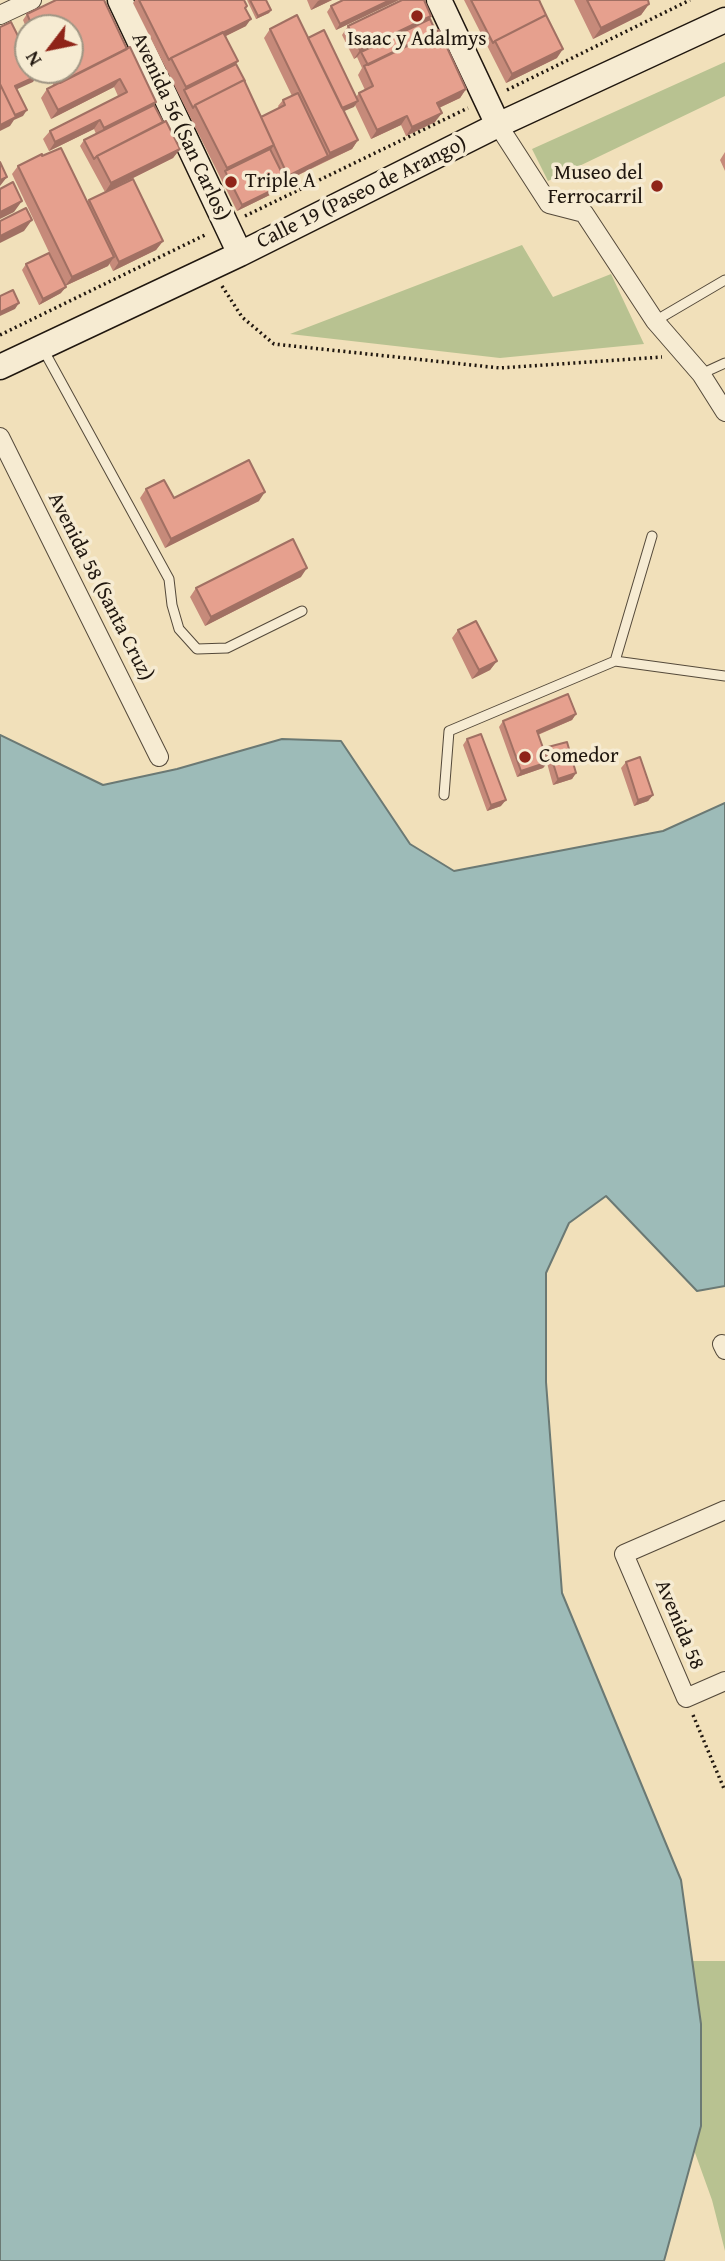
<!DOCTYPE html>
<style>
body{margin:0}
#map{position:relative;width:725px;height:2261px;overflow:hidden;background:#f1e0ba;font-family:"Gentium Book Plus",serif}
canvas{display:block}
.north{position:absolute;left:14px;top:14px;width:70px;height:70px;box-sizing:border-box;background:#f6ebd2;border:2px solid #a09684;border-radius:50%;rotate:238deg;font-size:19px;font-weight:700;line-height:28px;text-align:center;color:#20170f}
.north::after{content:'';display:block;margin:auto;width:24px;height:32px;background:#8f2418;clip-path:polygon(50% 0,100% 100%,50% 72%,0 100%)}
</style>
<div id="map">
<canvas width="725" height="2261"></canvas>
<div class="north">N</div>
</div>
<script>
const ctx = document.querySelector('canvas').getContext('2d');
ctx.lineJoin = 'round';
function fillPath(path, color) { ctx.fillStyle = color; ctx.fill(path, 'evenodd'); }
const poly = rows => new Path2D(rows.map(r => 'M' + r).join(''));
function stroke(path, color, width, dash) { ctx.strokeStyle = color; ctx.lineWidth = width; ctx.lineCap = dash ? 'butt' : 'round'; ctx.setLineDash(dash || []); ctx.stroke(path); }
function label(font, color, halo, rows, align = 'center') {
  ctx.font = font + ' "Gentium Book Plus",serif'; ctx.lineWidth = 7; ctx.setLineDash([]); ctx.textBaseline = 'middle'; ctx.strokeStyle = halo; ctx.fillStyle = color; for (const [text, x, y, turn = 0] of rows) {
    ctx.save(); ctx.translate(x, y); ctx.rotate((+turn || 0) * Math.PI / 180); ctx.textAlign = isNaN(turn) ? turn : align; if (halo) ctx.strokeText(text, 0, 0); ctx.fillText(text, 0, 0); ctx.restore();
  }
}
fillPath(poly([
 [725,62,725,96,548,181,532,149],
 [522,245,553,297,611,274,644,344,500,358,290,334],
 [692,1961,725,1961,725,2251,712,2200,694,2150,701,2126,701,2024]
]), '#b8c291');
const water = poly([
 [0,735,103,785,177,769,282,739,341,741,410,844,454,871,663,831,725,803,725,1286,697,1291,606,1196,569,1223,546,1273,546,1382,562,1593,681,1880,701,2024,701,2126,664,2261,0,2261,0,735]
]);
fillPath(water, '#9dbbb8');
stroke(water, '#6b7974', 2);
const lane = poly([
 [655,321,725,280],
 [43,349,169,579,172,605,179,629,197,649,227,648,302,611],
 [701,374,725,363],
 [615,661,652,536],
 [444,795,449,731,615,661,725,676]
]);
const street = poly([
 [0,15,32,0],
 [498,125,549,204,584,213,655,321,701,374,725,412],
 [0,437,159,757],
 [722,1344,725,1350],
 [725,1510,624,1554,686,1698,725,1681]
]);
const secondary = poly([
 [120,0,240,254],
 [439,0,498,125],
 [0,367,240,254,498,125,725,20]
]);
stroke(lane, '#54493a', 11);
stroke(street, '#54493a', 20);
stroke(secondary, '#20170f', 27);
stroke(poly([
 [507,90,690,0],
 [245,216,468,108],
 [222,286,242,317,274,344,500,368,662,357],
 [0,335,207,234],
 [693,1715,725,1791]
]), '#20170f', 3.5, [2, 3.5]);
stroke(lane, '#f6ebd2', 9);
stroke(street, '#f6ebd2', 18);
stroke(secondary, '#f6ebd2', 24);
fillPath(poly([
 [56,0,154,105,163,122,180,149,173,158,105,192,80,146,84,140,96,134,94,129,49,151,43,139,50,131,118,96,114,87,51,119,41,98,47,89,54,86,50,79,54,73,57,71,56,70,70,70,70,28,28,28,28,32,23,20,27,14],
 [135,0,244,0,247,6,245,9,246,26,226,36,236,64,261,117,279,108,278,106,283,100,292,96,264,38,270,29,308,38,356,97,359,93,365,90,358,75,362,68,357,57,354,59,342,35,348,26,431,16,430,19,466,89,460,98,439,108,435,122,406,136,401,125,371,139,355,105,344,111,358,140,352,149,286,181,282,189,237,211,133,3],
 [247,0,266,0,271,10,269,13,256,19],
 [307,0,332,0,311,10],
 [343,0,399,0,336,30,327,12,331,6],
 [464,0,540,0,557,58,506,83],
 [574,0,648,0,649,4,641,15,593,39],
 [725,152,725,171,720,160],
 [42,156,87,202,89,200,163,241,156,250,113,271,109,263,108,266,65,286,12,174,18,166],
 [26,264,61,293,39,305,22,270],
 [146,489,174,498,259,501,165,548,140,498],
 [301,577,205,626,190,597,196,588],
 [458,630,497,661,490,670,472,679,452,638],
 [576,714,572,720,538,735,545,753,548,747,576,773,572,779,553,785,547,763,543,768,517,777,499,727,503,721],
 [467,739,501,806,487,811,463,745],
 [626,762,653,795,648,801,634,806,621,768]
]), '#c68a7a');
fillPath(poly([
 [320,0,332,0,311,10,318,1],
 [390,0,399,0,336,30,340,24],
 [649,4,641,15,593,39,601,28],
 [271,10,269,13,256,19,258,16],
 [431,16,425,25,361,52,357,57,354,59,360,50],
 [251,19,246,26,173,62,172,59],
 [563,49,557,58,506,83,512,74],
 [238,61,232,70,184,90,186,87],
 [37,76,33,82,11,92,15,86],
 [120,79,114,87,51,119,58,110],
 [466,89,460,98,430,112,437,103],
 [358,101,354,107,335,115,340,109],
 [156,102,150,111,98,137,104,128],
 [27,110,23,116,14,120,10,126,0,131,0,125,13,116],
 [442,113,435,122,406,136,412,127],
 [407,116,401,125,371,139,377,130],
 [100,120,94,129,49,151,55,142],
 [358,140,352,149,324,162,330,153],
 [274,145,268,154,225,171,227,168],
 [180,149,173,158,105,192,111,183],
 [328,156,324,162,284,182,288,176],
 [7,177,0,186,0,180],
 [287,183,282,189,237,211,242,205],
 [22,201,14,212,0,219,0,212],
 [32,220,24,231,0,243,0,236],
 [163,241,156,250,113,271,119,262],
 [114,257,108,266,65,286,72,277],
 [66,287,61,293,39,305,43,299],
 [19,303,15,309,0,316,0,312],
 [265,492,259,501,165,548,171,539],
 [307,568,301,577,205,626,211,617],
 [497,661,490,670,472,679,479,670],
 [576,714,572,720,532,737,537,731],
 [548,762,543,768,517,777,521,771],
 [576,773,572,779,553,785,558,779],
 [653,795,648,801,634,806,638,800],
 [506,800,501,806,487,811,491,805]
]), '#a17063');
const building = poly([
 [56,0,104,0,127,49,60,83,54,73,60,70,70,70,70,28,33,28,27,14,56,0],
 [139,0,244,0,247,6,245,8,251,19,171,58,169,60,139,0],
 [250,0,266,0,271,10,258,16,250,0],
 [343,0,390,0,340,24,331,6,343,0],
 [402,0,424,0,431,16,360,50,348,26,402,0],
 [471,0,539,0,547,17,546,15,495,41,493,43,471,0],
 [587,0,648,0,649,4,601,28,587,0],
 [297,15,358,140,330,153,270,29,297,15],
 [546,15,563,49,512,74,495,41,546,15],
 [430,19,436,32,368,65,361,52,430,19],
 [11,22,28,56,28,70,35,70,37,76,15,86,27,110,15,115,0,84,0,27,11,22],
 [324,30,358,101,342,108,308,38,324,30],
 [439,30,466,89,437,103,442,113,412,127,407,116,377,130,359,93,373,86,364,66,439,30],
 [223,32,238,61,186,87,171,58,223,32],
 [130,47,156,102,104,128,100,120,55,142,50,131,127,92,120,79,58,110,47,89,130,47],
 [236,64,245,81,244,80,195,105,193,108,184,90,236,64],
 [244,80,274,145,227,168,195,105,244,80],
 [0,84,16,117,0,125,0,84],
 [298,93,328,156,288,176,261,117,285,105,283,100,298,93],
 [154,105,163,122,97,156,94,159,84,140,154,105],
 [166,121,180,149,111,183,97,156,166,121],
 [61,148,114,257,72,277,18,166,42,154,42,156,61,148],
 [270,149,287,183,242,205,225,171,270,149],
 [0,162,7,177,0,180,0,162],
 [133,179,163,241,119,262,89,200,133,179],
 [13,182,22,201,0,212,0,189,13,182],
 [26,208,32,220,0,236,0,221,26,208],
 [49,253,66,287,43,299,26,264,49,253],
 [13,290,19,303,0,312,0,296,13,290],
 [249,460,265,492,171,539,146,489,164,480,174,498,249,460],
 [293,539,307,568,211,617,196,588,293,539],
 [476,621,497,661,479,670,458,630,476,621],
 [568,694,576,714,537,731,548,762,521,771,503,721,568,694],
 [481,734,506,800,491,805,467,739,481,734],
 [567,742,576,773,558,779,548,747,567,742],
 [640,757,653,795,638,800,626,762,640,757]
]);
fillPath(building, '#e6a08e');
stroke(building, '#a17063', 2);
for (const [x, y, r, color] of [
 [417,16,7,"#8f2418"],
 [231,182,7,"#8f2418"],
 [657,186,7,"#8f2418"],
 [525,757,7,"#8f2418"]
]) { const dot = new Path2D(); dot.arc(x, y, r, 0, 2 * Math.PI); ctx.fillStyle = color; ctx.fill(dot); stroke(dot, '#f6ebd2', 2.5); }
label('21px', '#20170f', '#f6ebd2', [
 ["Isaac y Adalmys",417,40,"center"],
 ["Museo del",643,174,"right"],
 ["Ferrocarril",643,198,"right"],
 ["Triple A",245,182],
 ["Comedor",539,757]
], 'left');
label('21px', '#20170f', '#f6ebd2', [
 ["Avenida 56 (San Carlos)",180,127,65],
 ["Calle 19 (Paseo de Arango)",362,193,-26],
 ["Avenida 58 (Santa Cruz)",100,587,63],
 ["Avenida 58",679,1625,67]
]);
</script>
